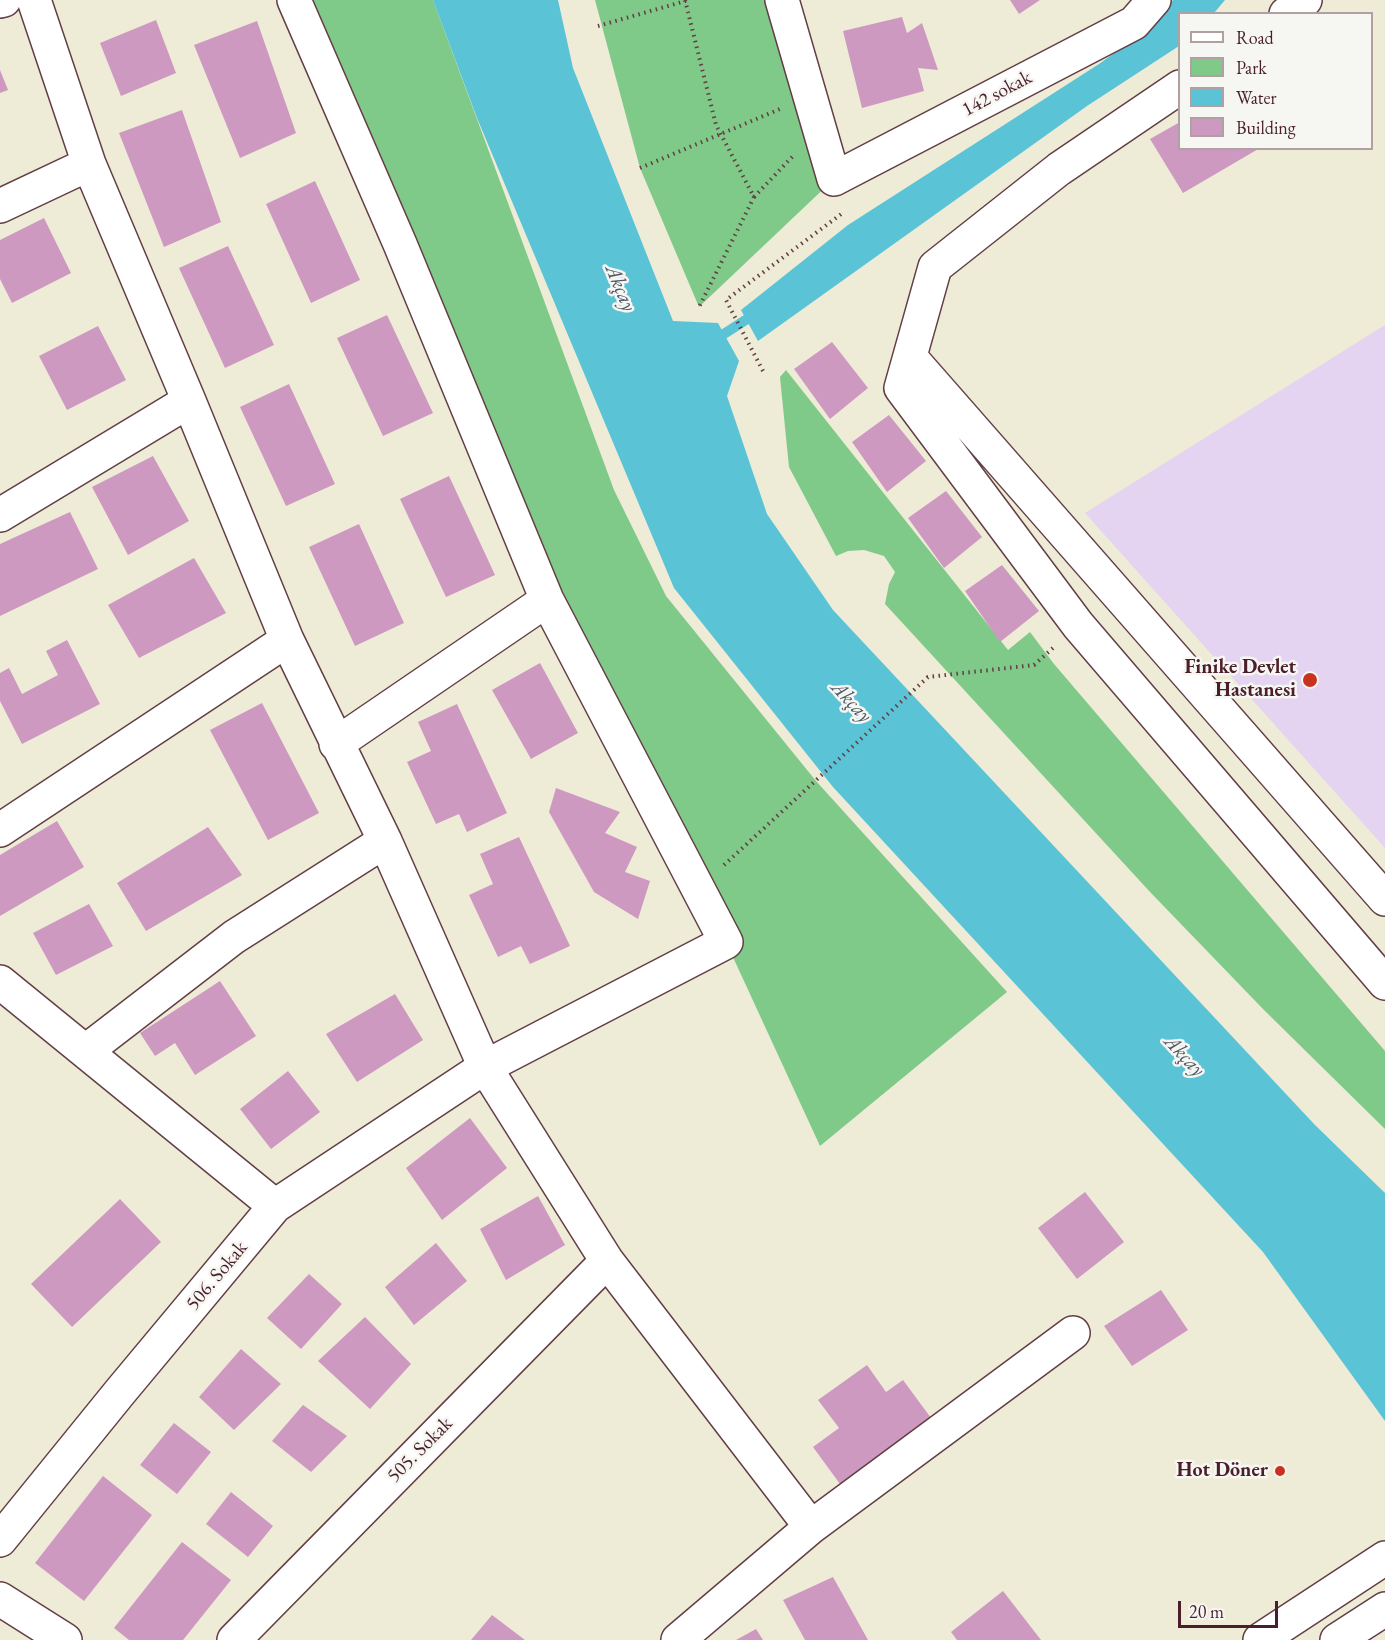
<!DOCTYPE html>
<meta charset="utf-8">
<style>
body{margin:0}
#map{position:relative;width:1385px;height:1640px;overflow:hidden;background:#eeebd7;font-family:"EB Garamond",serif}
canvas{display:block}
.legend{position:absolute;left:1178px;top:12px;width:195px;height:138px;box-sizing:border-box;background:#f6f6f2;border:2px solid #b1a0a2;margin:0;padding:8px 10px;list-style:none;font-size:18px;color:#4a1f2b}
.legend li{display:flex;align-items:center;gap:12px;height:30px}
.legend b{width:30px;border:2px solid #b1a0a2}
.scale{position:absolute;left:1178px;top:1601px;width:100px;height:27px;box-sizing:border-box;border:3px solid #4a1f2b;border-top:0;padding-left:8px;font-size:18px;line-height:21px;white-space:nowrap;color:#4a1f2b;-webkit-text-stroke:4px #f6f6f2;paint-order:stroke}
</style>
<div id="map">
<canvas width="1385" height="1640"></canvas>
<ul class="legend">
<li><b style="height:8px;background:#fff"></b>Road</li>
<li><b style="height:16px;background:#7fca88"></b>Park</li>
<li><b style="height:16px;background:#5ac3d6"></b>Water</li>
<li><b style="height:16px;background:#ce99c0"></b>Building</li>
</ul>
<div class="scale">20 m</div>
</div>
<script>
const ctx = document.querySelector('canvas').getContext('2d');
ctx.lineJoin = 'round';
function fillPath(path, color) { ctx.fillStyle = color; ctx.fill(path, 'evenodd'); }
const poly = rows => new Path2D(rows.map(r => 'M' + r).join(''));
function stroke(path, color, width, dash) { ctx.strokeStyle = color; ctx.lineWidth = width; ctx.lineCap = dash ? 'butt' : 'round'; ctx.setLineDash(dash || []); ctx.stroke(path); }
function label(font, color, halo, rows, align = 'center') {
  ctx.font = font + ' "EB Garamond",serif'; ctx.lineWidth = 5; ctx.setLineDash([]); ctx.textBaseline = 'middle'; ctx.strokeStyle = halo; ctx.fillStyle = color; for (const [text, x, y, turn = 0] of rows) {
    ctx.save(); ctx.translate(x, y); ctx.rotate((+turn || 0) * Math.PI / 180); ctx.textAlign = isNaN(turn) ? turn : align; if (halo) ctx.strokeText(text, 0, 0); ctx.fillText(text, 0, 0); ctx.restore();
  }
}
fillPath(poly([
 [1385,325,1385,848,1085,513]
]), '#e4d3f1');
fillPath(poly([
 [294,0,433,0,614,490,666,596,816,781,1007,992,820,1146,726,942,547,600],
 [595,0,781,0,834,179,699,307,640,168],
 [786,370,1008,650,1030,632,1054,664,1385,1051,1385,1129,1264,1010,1151,893,885,604,889,584,895,572,884,556,864,550,848,551,836,556,789,467,780,377]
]), '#7fca88');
fillPath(poly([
 [433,0,558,0,573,68,673,321,718,323,739,361,727,396,767,514,833,610,1315,1125,1385,1193,1385,1421,1263,1252,833,787,674,588,477,118],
 [1173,0,1225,0,1214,13,1180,14,1179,46,1087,106,758,341,741,310,848,225,1099,64,1146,30]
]), '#5ac3d6');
stroke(poly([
 [713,341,758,312]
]), '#5ac3d6', 10);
fillPath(poly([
 [1010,0,1040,0,1019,14],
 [902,17,907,33,922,23,938,70,918,68,924,91,862,108,843,31],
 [156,20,176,73,121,96,100,43],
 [257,21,296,133,240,158,194,45],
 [0,70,8,90,0,93],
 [182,110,221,222,164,247,119,133],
 [1180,122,1180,148,1260,148,1183,193,1150,139],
 [315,181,360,280,311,303,266,204],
 [44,218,71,273,12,303,0,279,0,240],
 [228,246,274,345,225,368,179,268],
 [387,315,433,413,383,436,337,338],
 [98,326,126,380,67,410,39,356],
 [832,342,868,388,830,419,794,369],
 [289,384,335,484,286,506,240,407],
 [889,415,926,461,887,492,852,442],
 [153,456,189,521,128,555,92,487],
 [449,476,495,575,446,597,400,499],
 [946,491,982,537,944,568,908,518],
 [70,512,98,569,0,616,0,544],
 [359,524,404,623,355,646,309,547],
 [194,558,226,613,139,658,108,605],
 [1002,565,1039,611,1000,642,965,591],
 [67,640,100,704,22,744,0,701,0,673,9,668,22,694,58,675,46,651],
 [540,663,578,733,531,759,492,690],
 [262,703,319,813,268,840,210,730],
 [457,704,507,813,467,832,459,814,436,824,407,762,431,751,418,722],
 [556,788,620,812,605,833,637,847,625,872,650,881,638,919,594,892,549,812],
 [57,821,84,867,0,916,0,855],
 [208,827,242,875,146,931,117,883],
 [519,837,570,946,530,964,521,946,498,957,469,895,493,884,480,854],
 [89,904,113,946,56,975,33,933],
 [220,981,256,1036,195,1075,175,1043,155,1056,140,1033],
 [395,994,423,1040,357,1082,326,1034],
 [288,1071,320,1112,271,1149,240,1109],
 [470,1118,507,1168,442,1220,406,1168],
 [1085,1192,1124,1242,1077,1279,1038,1228],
 [538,1196,565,1245,506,1280,480,1229],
 [120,1199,161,1242,72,1327,31,1284],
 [436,1243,467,1281,414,1325,385,1287],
 [309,1274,342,1304,301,1349,267,1318],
 [1161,1290,1188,1330,1132,1366,1104,1326],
 [365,1317,411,1364,370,1409,318,1361],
 [241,1349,281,1384,234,1430,199,1397],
 [867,1365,886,1392,903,1380,931,1418,840,1484,813,1447,839,1428,818,1400],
 [303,1405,347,1436,311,1472,272,1441],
 [174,1423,211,1452,177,1494,140,1465],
 [103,1476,152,1515,84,1601,35,1563],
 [231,1492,273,1526,248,1557,206,1524],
 [182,1542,231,1580,183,1640,129,1640,114,1628],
 [833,1577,868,1640,805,1640,783,1600],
 [1003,1591,1041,1640,957,1640,951,1632],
 [492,1615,525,1640,471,1640],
 [756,1629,763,1640,736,1640]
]), '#ce99c0');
const minor = poly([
 [34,0,89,164,189,401,287,640,385,841,485,1067,607,1261,811,1527],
 [782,0,834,179,1134,23,1154,0],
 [0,1,4,0],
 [1286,14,1305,0],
 [1180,87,1059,169,935,267,901,388,1078,625,1385,983],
 [0,206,89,164],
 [910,357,1385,899],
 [0,515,189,401],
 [336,744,547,600],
 [0,830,287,640],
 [0,982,275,1206],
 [86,1051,234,937,385,841],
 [0,1540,120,1392,275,1206,485,1067,726,942,547,600,400,244,294,0],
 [0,1599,65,1640],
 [234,1640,607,1261],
 [678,1640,811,1527,1073,1333]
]);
const highway = poly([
 [1260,1640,1385,1558],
 [1337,1640,1385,1609]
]);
stroke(minor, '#633e45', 36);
stroke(highway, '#633e45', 36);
stroke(poly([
 [685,0,716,125,754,197,699,307],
 [598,26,689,0],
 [640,168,780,109],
 [754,197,793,156],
 [763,371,726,300,844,212],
 [724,865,928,677,1034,665,1053,648]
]), '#633e45', 4, [1.5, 4.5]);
stroke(minor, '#fff', 33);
stroke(highway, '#fff', 33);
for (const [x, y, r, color] of [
 [1310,680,8,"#c8321e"],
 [1280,1471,6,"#c8321e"]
]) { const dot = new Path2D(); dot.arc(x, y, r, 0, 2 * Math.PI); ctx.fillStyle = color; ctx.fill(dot); stroke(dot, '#f6f6f2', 2); }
label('20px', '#4a1f2b', '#f6f6f2', [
 ["142 sokak",997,94,-28],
 ["506. Sokak",217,1276,-50],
 ["505. Sokak",420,1450,-45]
]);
label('bold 20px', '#4a1f2b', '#f6f6f2', [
 ["Finike Devlet",1296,668],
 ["Hastanesi",1296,691],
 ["Hot Döner",1268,1471]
], 'right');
label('italic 21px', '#505867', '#f6f6f2', [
 ["Akçay",620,288,67],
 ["Akçay",851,702,47],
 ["Akçay",1184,1056,47]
]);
</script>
